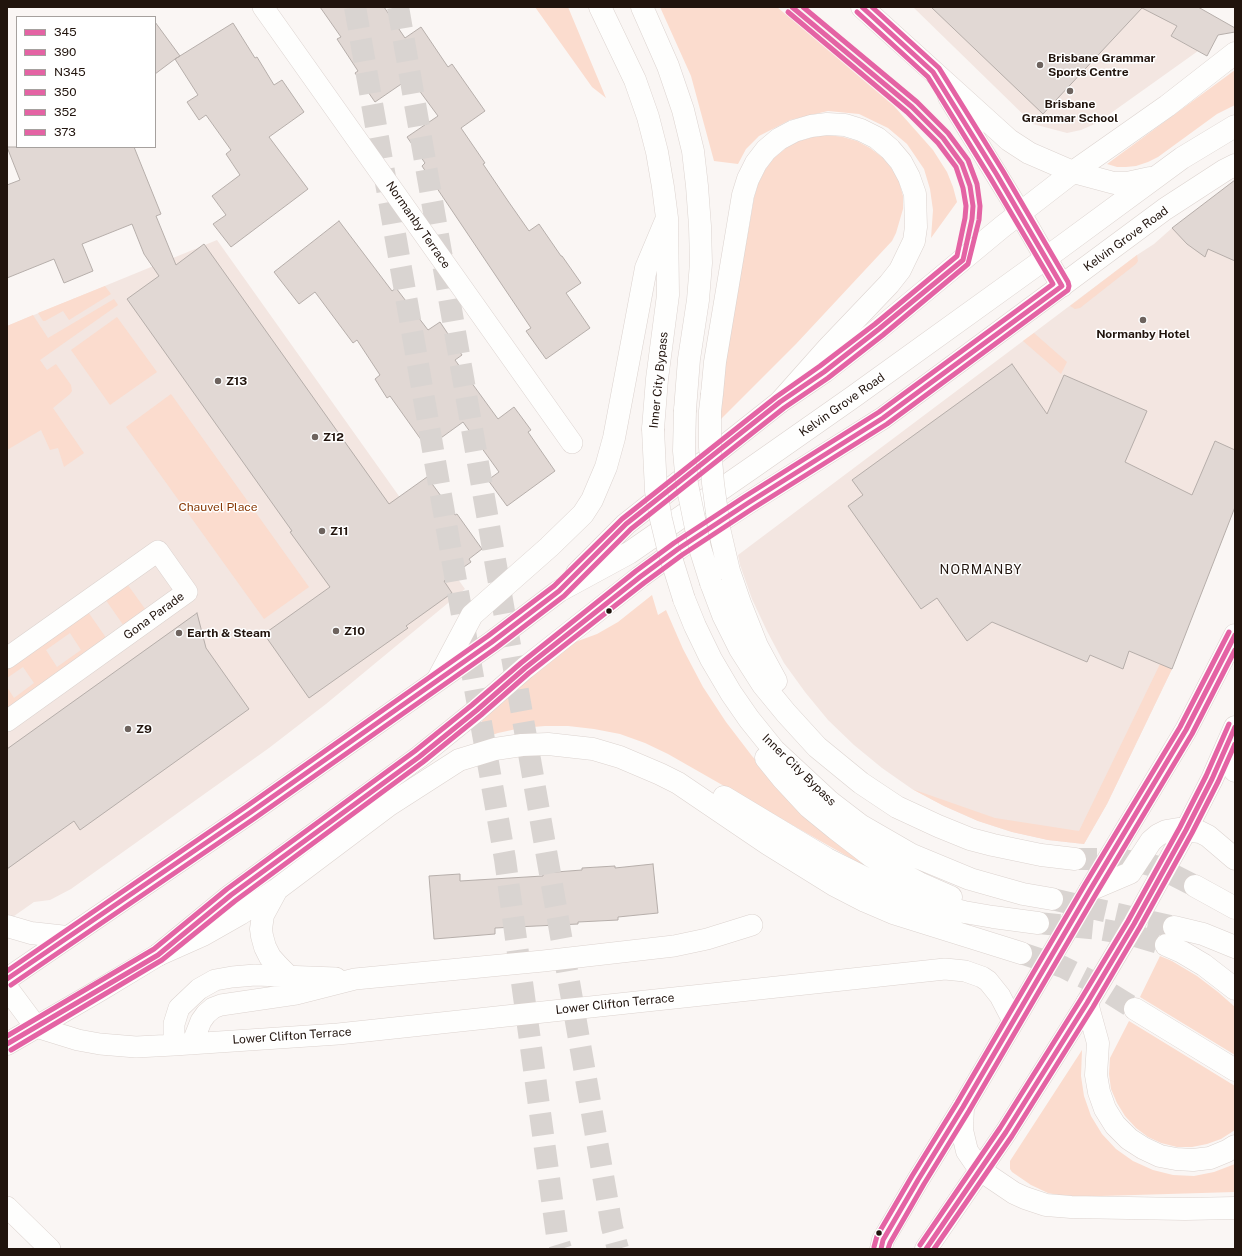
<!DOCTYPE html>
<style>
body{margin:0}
#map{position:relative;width:1242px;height:1256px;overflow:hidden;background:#faf6f4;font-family:"Public Sans",sans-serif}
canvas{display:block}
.frame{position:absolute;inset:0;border:8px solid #21140d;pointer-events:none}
.legend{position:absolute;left:16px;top:16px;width:140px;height:132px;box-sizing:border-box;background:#fff;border:1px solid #a6a19e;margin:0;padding:5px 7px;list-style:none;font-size:12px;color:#21140d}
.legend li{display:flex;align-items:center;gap:8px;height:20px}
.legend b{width:20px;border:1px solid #a6a19e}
</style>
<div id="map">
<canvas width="1242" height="1256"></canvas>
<div class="frame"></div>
<ul class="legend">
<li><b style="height:5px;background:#e463a4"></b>345</li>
<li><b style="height:5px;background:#e463a4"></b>390</li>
<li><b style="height:5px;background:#e463a4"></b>N345</li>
<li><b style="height:5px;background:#e463a4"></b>350</li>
<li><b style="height:5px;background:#e463a4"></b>352</li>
<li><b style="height:5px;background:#e463a4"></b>373</li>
</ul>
</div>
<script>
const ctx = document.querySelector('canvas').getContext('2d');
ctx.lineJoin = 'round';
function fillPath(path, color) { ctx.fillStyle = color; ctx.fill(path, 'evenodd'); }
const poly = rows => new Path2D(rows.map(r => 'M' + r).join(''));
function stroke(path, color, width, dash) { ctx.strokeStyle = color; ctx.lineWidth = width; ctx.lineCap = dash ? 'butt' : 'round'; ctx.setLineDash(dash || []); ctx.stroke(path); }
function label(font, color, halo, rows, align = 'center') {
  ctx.font = font + ' "Public Sans",sans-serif'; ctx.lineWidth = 3; ctx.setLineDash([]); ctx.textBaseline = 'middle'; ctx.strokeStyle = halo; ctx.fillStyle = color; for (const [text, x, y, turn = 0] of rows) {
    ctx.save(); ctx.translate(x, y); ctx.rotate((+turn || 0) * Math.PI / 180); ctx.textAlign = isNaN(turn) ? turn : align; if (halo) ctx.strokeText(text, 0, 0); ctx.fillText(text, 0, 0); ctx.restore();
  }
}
fillPath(poly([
 [913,7,1160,7,1175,15,1170,23,1177,26,1171,36,1198,51,1097,123,1081,130,1067,133,1033,124],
 [1235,181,1235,507,1172,669,1107,804,1084,844,1048,840,1012,832,978,821,944,806,912,789,882,768,854,745,828,720,805,692,784,663,767,631,752,599,740,565,738,555,1023,341,1137,255,1154,244,1172,228,1231,183],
 [217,240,465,589,326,704,269,748,71,889,50,900,34,902,7,921,7,326]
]), '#f3e6e1');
fillPath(poly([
 [535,7,568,7,606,98,592,87],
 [660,7,777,7,894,106,933,150,947,172,953,187,957,202,931,238,933,210,930,189,924,169,907,144,888,128,859,114,828,111,790,120,759,136,746,149,738,164,714,161,691,76],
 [1235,70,1235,105,1217,114,1158,157,1148,162,1136,166,1126,167,1117,167,1107,164],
 [828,135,843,137,857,141,870,148,882,157,892,169,899,181,903,196,903,209,896,233,892,241,796,344,720,420,725,365,754,198,758,184,765,170,774,158,786,148,799,141,813,137],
 [1137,255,1138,261,1136,264,1080,308,1075,309,1070,306],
 [105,286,111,294,69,320,63,311,45,321,43,321,38,313],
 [114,299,118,305,40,360,47,370,56,364,71,385,72,391,70,394,53,408,84,453,64,467,58,448,50,450,41,430,7,450,7,326,33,315,48,338],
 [117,317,157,372,110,405,71,350],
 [1034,333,1067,362,1061,374,1023,341],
 [171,394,309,587,264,619,126,427],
 [125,581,148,613,126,629,103,596],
 [652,595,658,615,666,610,683,649,703,687,726,722,752,756,780,787,880,875,668,754,645,743,620,734,594,729,568,726,545,726,521,728,498,733,475,741,472,735,488,713,567,645,597,634,618,622],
 [86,609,109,642,7,715,7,687,14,698,34,683,23,667,7,678,7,666],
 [70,633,81,650,57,667,46,650],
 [1160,664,1172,669,1107,804,1084,844,1048,840,1012,832,978,821,944,806,912,789,995,818,1079,831],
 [1160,956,1172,961,1197,976,1218,992,1235,1007,1235,1055,1140,997],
 [1129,1021,1235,1086,1235,1130,1221,1139,1207,1144,1192,1147,1177,1147,1161,1143,1148,1137,1136,1128,1125,1116,1117,1103,1111,1089,1109,1074,1110,1058],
 [1082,1050,1081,1076,1084,1096,1091,1116,1102,1134,1116,1149,1133,1161,1153,1170,1173,1175,1194,1176,1214,1172,1235,1164,1235,1192,1068,1197,1048,1193,1031,1185,1012,1172,1010,1169,1010,1161]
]), '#fbdcce');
const building = poly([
 [320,7,384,7,405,38,421,27,448,67,452,64,485,111,461,128,485,163,483,164,508,201,529,231,539,224,561,256,562,256,581,283,566,293,590,328,546,359,526,331,531,328,422,166,425,163,407,137,438,116,410,78,375,102,355,73,358,71,337,39,341,37,320,7],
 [931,7,1198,7,1235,28,1235,32,1218,35,1207,56,1171,36,1177,26,1142,8,1043,114,931,7],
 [155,22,180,56,175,59,233,23,255,58,257,57,274,85,282,80,304,112,269,137,308,189,231,247,213,224,226,215,212,196,240,175,226,154,231,150,206,115,199,120,187,102,198,95,175,59,155,74,155,22],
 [7,147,134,147,161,214,156,216,176,265,204,244,389,504,427,477,455,515,457,514,482,549,469,559,471,562,444,581,452,593,406,626,408,628,309,698,264,634,330,587,290,532,292,531,127,299,159,276,144,254,132,224,82,244,93,271,64,283,54,259,7,278,7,185,20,180,7,147],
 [1235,180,1235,261,1208,249,1205,257,1187,244,1172,228,1235,180],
 [339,221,392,291,396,288,428,330,440,322,462,355,455,360,498,419,514,407,531,430,528,432,555,471,507,506,488,480,499,472,463,422,427,448,390,396,387,398,375,379,380,375,357,340,353,343,315,292,299,304,274,272,339,221],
 [1012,364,1047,414,1064,375,1147,411,1125,462,1192,495,1215,441,1235,450,1235,507,1172,669,1129,651,1123,669,1090,655,1087,662,992,622,967,641,937,598,921,609,848,506,863,495,852,480,1012,364],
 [197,613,206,648,249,709,80,830,74,821,7,869,7,749,197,613],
 [653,864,658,913,618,917,618,920,578,922,578,924,495,928,495,934,434,939,429,876,460,874,460,881,543,876,543,873,582,870,582,868,615,866,615,868,653,864]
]);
fillPath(building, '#e1d8d4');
stroke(building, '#b6aeaa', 1);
stroke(poly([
 [355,7,505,859,557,1236,561,1249],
 [398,7,612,1227,618,1249],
 [1075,859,1115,859,1143,863,1158,867,1195,886],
 [1052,899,1174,927],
 [1038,923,1099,929,1132,935,1166,945],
 [1021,953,1063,967,1087,979,1135,1009]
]), '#d9d4d1', 22, [22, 11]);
const street = poly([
 [263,7,572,443],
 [7,658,158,551,187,592,7,721],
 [36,1027,78,1040,100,1044,136,1047,174,1045,338,1034,945,969,965,971,982,977,988,981,1000,996,1013,1021],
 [192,1044,201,1021,206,1014,213,1008,221,1005,296,994,355,979,543,961,674,946,707,939,752,925],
 [174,1045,174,1024,179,1008,199,989,215,980,232,977,255,975,336,978],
 [7,1207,50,1249]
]);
const secondary = poly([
 [7,926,31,933,67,937]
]);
const primary = poly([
 [1073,172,1114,183,1127,183,1150,178],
 [1020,213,1062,286],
 [577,573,626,524,780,402,824,372,879,329,1002,227,1073,172,1167,106,1235,53],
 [7,979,251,812,492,642,559,591,629,553,756,465,853,397,1046,258,1182,158,1235,126],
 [7,988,36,1027],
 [7,1044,100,990,158,955,231,895,419,757,477,710,525,668,640,577,678,549,748,503,883,418,1165,209,1225,170,1235,165],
 [881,1249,883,1240,918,1180,963,1107,1090,890,1186,730,1235,635],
 [926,1249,1006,1132,1087,1003,1134,924,1186,830,1212,779,1235,727]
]);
const highway = poly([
 [600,7,635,80,648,117,657,152,663,187,667,218,668,295,657,379,653,429],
 [642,7,668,66,683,110,693,151,697,186,700,226,701,263,698,300,689,359,685,410],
 [862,7,1009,140,1029,153,1073,172],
 [949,97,1020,213],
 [712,394,715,362,743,195,748,179,756,163,766,150,779,139,794,131,811,126,827,124,845,125,861,130,877,138,890,149,901,162,909,177,915,194,916,227,914,241,900,270,889,284,828,348,780,402],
 [729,571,740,603,757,646,776,681],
 [711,583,723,615,740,649,763,685,786,713,817,747,861,783,897,807,938,826,970,839,993,845,1041,855,1075,859],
 [684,599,695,626,711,659,731,693,749,719,774,750,830,802,860,825,912,855,970,879,1023,894,1052,899],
 [438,679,472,615,549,547,583,514,592,500,606,467,614,438,646,268,667,218],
 [1229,742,1235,771],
 [766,758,783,779,809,807,836,829,871,856,891,868,919,883,951,897],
 [724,797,827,859,867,879,895,891,932,904,964,912,993,917,1038,923],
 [1195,886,1235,908],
 [1090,890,1130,873,1151,841,1158,835,1166,831,1178,829,1200,832,1208,836,1235,859],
 [276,891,263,915,261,929,262,936,265,947,270,957,278,966,288,976],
 [1174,927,1203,934,1235,947],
 [1166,945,1182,952,1204,965,1235,989],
 [158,955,203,935,240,914,276,890,389,805,459,760,495,749,522,745,548,744,593,749,620,757,660,774,678,783,768,844,834,885,865,901,893,913,1021,953],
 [1087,1003,1098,1043,1096,1075,1099,1092,1105,1109,1115,1125,1129,1139,1143,1148,1160,1156,1176,1159,1193,1160,1210,1158,1227,1151,1235,1146],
 [1135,1009,1235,1070],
 [963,1107,962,1130,967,1151,980,1170,1014,1193,1025,1198,1046,1205,1071,1207,1185,1209,1235,1208]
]);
stroke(street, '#dcd3cf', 22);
stroke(secondary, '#dcd3cf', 23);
stroke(primary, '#dcd3cf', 23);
stroke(highway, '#dcd3cf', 23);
stroke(street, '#fefefd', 21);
stroke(secondary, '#fefefd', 22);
stroke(primary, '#fefefd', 22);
stroke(highway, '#fefefd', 22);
const highwayBridge = poly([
 [712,394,710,411,710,447,713,483,719,528,729,571],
 [685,410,684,451,687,484,700,548,711,583],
 [653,429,656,491,661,519,668,548,684,599]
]);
stroke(highwayBridge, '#dcd3cf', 23, []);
stroke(highwayBridge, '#fefefd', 22);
stroke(poly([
 [7,979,251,812,492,642,559,591,626,524,780,402,824,372,879,329,963,260,972,219,973,206,970,186,962,164,943,138,912,107,792,7],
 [7,1044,158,955,231,895,419,757,477,710,525,668,640,577,678,549,748,503,883,418,1062,286,997,175,933,72,862,7]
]), '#e463a4', 5);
stroke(poly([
 [11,985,255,818,496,648,564,596,631,529,784,408,828,378,883,335,968,264,979,220,980,206,977,184,968,160,948,133,917,102,803,7],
 [11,1050,162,960,235,901,423,762,481,715,529,673,644,583,682,555,752,509,887,424,1068,290,1069,286,1068,282,1003,171,939,68,872,7]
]), '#e463a4', 5);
stroke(poly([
 [7,971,247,806,488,636,554,586,622,519,776,397,820,366,875,324,957,256,965,218,966,206,963,188,956,167,938,143,907,112,788,12],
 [7,1036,154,949,227,889,415,751,472,705,521,663,636,571,674,543,744,497,879,412,1053,284,991,179,928,77,857,12]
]), '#e463a4', 5);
stroke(poly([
 [881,1249,883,1240,918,1180,963,1107,1090,890,1186,730,1235,635],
 [926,1249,1006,1132,1087,1003,1134,924,1186,830,1212,779,1235,727]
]), '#e463a4', 5);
stroke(poly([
 [888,1249,890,1243,924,1184,969,1111,1096,894,1192,734,1235,650],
 [934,1249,1012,1136,1093,1007,1140,927,1192,833,1218,782,1235,744]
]), '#e463a4', 5);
stroke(poly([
 [920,1245,1000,1128,1081,999,1128,921,1180,827,1206,776,1229,724],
 [874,1247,877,1236,912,1176,957,1103,1084,886,1180,727,1229,632]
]), '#e463a4', 5);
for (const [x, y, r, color] of [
 [1040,65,4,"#6d635e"],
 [1070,91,4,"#6d635e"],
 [1143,320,4,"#6d635e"],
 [218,381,4,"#6d635e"],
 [315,437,4,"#6d635e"],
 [322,531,4,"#6d635e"],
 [609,611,3.5,"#21140d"],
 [336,631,4,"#6d635e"],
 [179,633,4,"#6d635e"],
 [128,729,4,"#6d635e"],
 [879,1233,3.5,"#21140d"]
]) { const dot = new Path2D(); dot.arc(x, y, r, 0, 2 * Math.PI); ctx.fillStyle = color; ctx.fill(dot); stroke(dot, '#fff', 1.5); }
label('bold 12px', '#21140d', '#fff', [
 ["Brisbane Grammar",1048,58],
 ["Sports Centre",1048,72],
 ["Brisbane",1070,104,"center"],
 ["Grammar School",1070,118,"center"],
 ["Normanby Hotel",1143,334,"center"],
 ["Z13",226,381],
 ["Z12",323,437],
 ["Z11",330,531],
 ["Z10",344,631],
 ["Earth & Steam",187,633],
 ["Z9",136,729]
], 'left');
label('12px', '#21140d', '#fff', [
 ["Normanby Terrace",418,225,55],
 ["Kelvin Grove Road",1126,239,-36],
 ["Inner City Bypass",659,380,-84],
 ["Kelvin Grove Road",842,405,-35],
 ["Gona Parade",154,616,-36],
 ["Inner City Bypass",799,770,44],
 ["Lower Clifton Terrace",615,1004,-6],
 ["Lower Clifton Terrace",292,1036,-4]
]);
label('12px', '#873804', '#fff', [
 ["Chauvel Place",218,507]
]);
ctx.letterSpacing = '1px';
label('13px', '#21140d', '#fff', [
 ["NORMANBY",981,570]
]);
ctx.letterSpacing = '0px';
</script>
